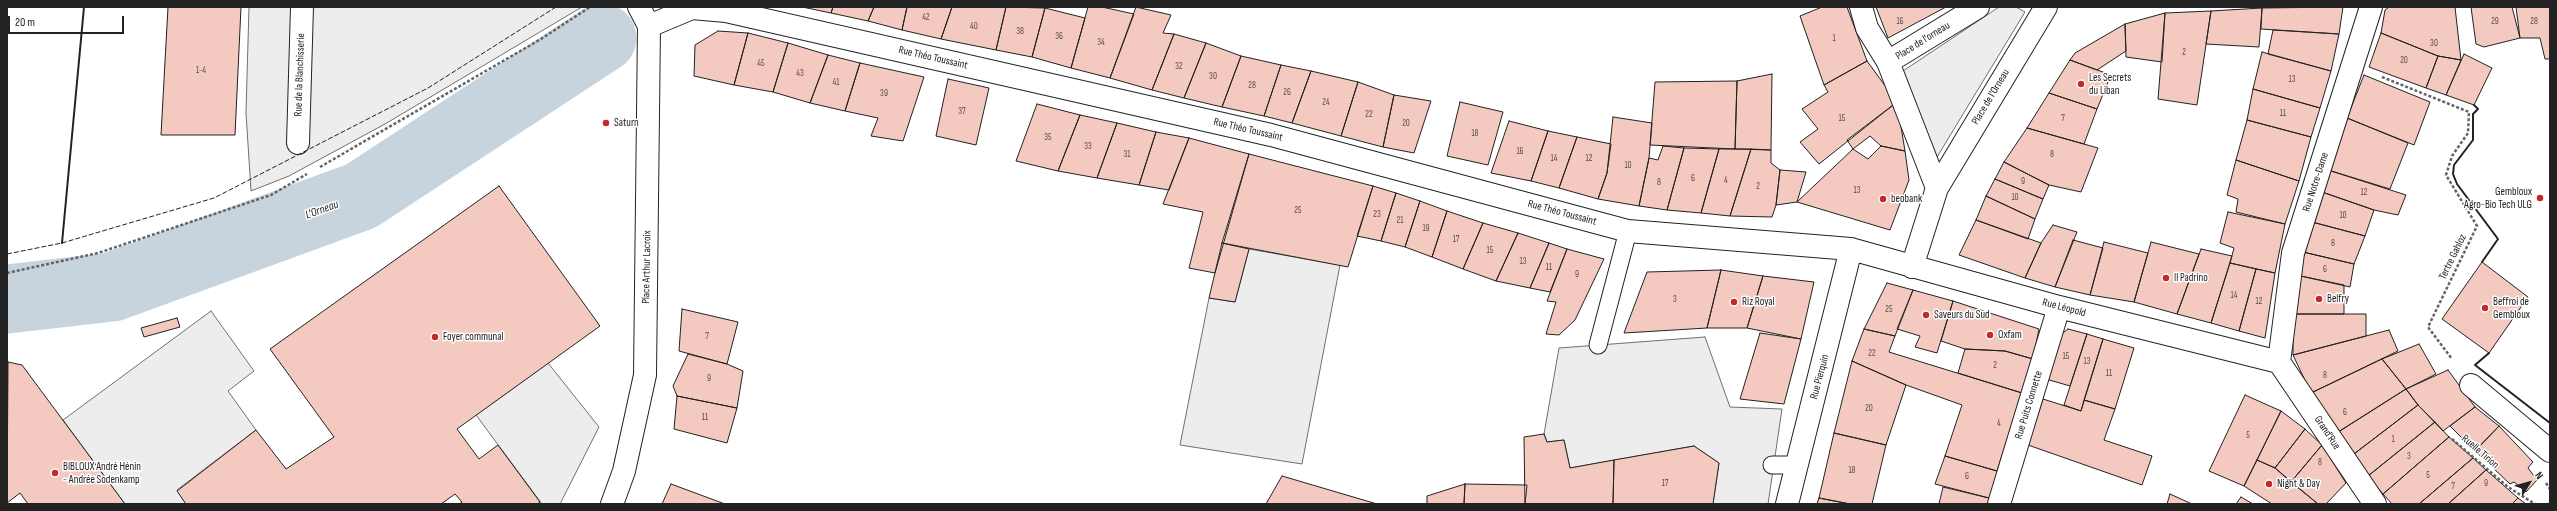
<!DOCTYPE html>
<meta charset="utf-8">
<style>
body{margin:0}
#map{position:relative;width:2557px;height:511px;overflow:hidden;background:#fff;font-family:"Sofia Sans Condensed",sans-serif}
canvas{display:block}
.frame{position:absolute;inset:0;border:8px solid #222;pointer-events:none}
.north{position:absolute;left:2509px;top:463px;width:40px;height:40px;-webkit-text-stroke:3px #fff;paint-order:stroke;rotate:53deg;font-size:11px;font-weight:700;line-height:16px;text-align:center;color:#222}
.north::after{content:'';display:block;margin:auto;width:14px;height:18px;background:#222;clip-path:polygon(50% 0,100% 100%,50% 72%,0 100%)}
.scale{position:absolute;left:8px;top:16px;width:116px;height:18px;box-sizing:border-box;border:2px solid #222;border-top:0;padding-left:5px;font-size:12px;line-height:14px;white-space:nowrap;color:#222;-webkit-text-stroke:3px #fff;paint-order:stroke}
</style>
<div id="map">
<canvas width="2557" height="511"></canvas>
<div class="frame"></div>
<div class="north">N</div>
<div class="scale">20 m</div>
</div>
<script>
const ctx = document.querySelector('canvas').getContext('2d');
ctx.lineJoin = 'round';
function fillPath(path, color) { ctx.fillStyle = color; ctx.fill(path, 'evenodd'); }
const poly = rows => new Path2D(rows.map(r => 'M' + r).join(''));
function stroke(path, color, width, dash) { ctx.strokeStyle = color; ctx.lineWidth = width; ctx.lineCap = dash ? 'butt' : 'round'; ctx.setLineDash(dash || []); ctx.stroke(path); }
function label(font, color, halo, rows, align = 'center') {
  ctx.font = font + ' "Sofia Sans Condensed",sans-serif'; ctx.lineWidth = 3; ctx.setLineDash([]); ctx.textBaseline = 'middle'; ctx.strokeStyle = halo; ctx.fillStyle = color; for (const [text, x, y, turn = 0] of rows) {
    ctx.save(); ctx.translate(x, y); ctx.rotate((+turn || 0) * Math.PI / 180); ctx.textAlign = isNaN(turn) ? turn : align; if (halo) ctx.strokeText(text, 0, 0); ctx.fillText(text, 0, 0); ctx.restore();
  }
}
const parking = poly([
 [249,7,582,7,385,124,289,176,251,191,246,113,249,7],
 [1999,7,2016,7,2025,12,1937,157,1903,71,1999,7],
 [1249,249,1340,265,1302,464,1180,445,1209,298,1235,302,1249,249],
 [211,311,254,371,228,391,256,430,177,490,186,504,125,504,63,420,211,311],
 [1705,337,1730,407,1782,409,1768,504,1713,504,1719,463,1694,446,1570,468,1564,440,1547,442,1544,434,1559,348,1705,337],
 [548,363,599,427,560,504,542,504,476,415,548,363]
]);
fillPath(parking, '#ededed');
stroke(parking, '#6f6f6f', 1);
stroke(poly([
 [7,299,112,287,361,196,602,38]
]), '#c7d3dd', 69);
const building = poly([
 [168,7,241,7,235,135,161,135,168,7],
 [802,7,833,7,831,13,802,7],
 [833,7,874,7,868,21,831,13,833,7],
 [874,7,907,7,902,30,868,21,874,7],
 [907,7,952,7,941,39,902,30,907,7],
 [952,7,1006,7,996,50,941,39,952,7],
 [1006,7,1045,8,1032,57,996,50,1006,7],
 [1088,7,1102,7,1134,14,1110,78,1071,68,1088,7],
 [1136,7,1171,15,1163,33,1174,34,1152,90,1110,78,1136,7],
 [1822,7,1847,7,1867,61,1824,85,1800,16,1822,7],
 [1876,7,1946,7,1888,38,1876,7],
 [2343,7,2339,34,2261,29,2262,8,2343,7],
 [2389,7,2455,7,2461,60,2438,56,2381,33,2385,10,2389,7],
 [2471,7,2512,7,2520,38,2484,47,2476,44,2471,7],
 [2516,7,2550,7,2550,59,2545,59,2540,38,2520,38,2516,7],
 [1045,8,1085,18,1071,68,1032,57,1045,8],
 [2262,8,2259,47,2206,44,2211,11,2262,8],
 [2211,11,2197,105,2158,99,2165,13,2211,11],
 [2165,13,2162,62,2126,57,2125,24,2165,13],
 [2125,24,2126,51,2097,70,2070,60,2075,53,2125,24],
 [2273,30,2339,34,2331,71,2268,54,2273,30],
 [718,31,748,33,734,85,694,76,695,45,718,31],
 [748,33,788,43,773,92,734,85,748,33],
 [2381,33,2438,56,2426,88,2369,67,2381,33],
 [1174,34,1206,43,1184,98,1152,90,1174,34],
 [788,43,828,55,810,103,773,92,788,43],
 [1206,43,1241,56,1222,107,1184,98,1206,43],
 [2262,52,2331,71,2320,108,2253,89,2262,52],
 [2464,54,2492,68,2474,105,2446,95,2464,54],
 [828,55,860,63,845,111,810,103,828,55],
 [1241,56,1281,65,1264,116,1222,107,1241,56],
 [2438,56,2461,60,2446,95,2426,88,2438,56],
 [2070,60,2111,75,2097,109,2049,93,2070,60],
 [1867,61,1897,102,1819,164,1800,142,1818,129,1802,109,1828,92,1824,85,1867,61],
 [860,63,924,77,903,141,871,136,878,118,845,111,860,63],
 [1281,65,1311,71,1292,123,1264,116,1281,65],
 [1311,71,1358,82,1341,136,1292,123,1311,71],
 [1772,74,1771,150,1735,149,1737,81,1772,74],
 [2364,75,2430,102,2414,145,2347,118,2364,75],
 [948,79,989,88,976,145,936,136,948,79],
 [1737,81,1735,149,1650,145,1655,82,1737,81],
 [1358,82,1394,95,1383,147,1341,136,1358,82],
 [2253,89,2320,108,2311,137,2247,120,2253,89],
 [2049,93,2097,109,2084,144,2027,128,2049,93],
 [1394,95,1431,101,1414,153,1383,147,1394,95],
 [1460,102,1503,112,1488,165,1447,156,1460,102],
 [1897,102,1905,151,1881,146,1870,136,1853,149,1847,140,1897,102],
 [1037,104,1080,115,1058,171,1016,161,1037,104],
 [1080,115,1117,123,1097,178,1058,171,1080,115],
 [1613,117,1652,123,1649,158,1639,206,1598,199,1607,173,1613,117],
 [2347,118,2408,143,2390,189,2328,170,2347,118],
 [2247,120,2311,137,2299,181,2236,160,2247,120],
 [1509,121,1548,131,1531,181,1491,173,1509,121],
 [1117,123,1156,132,1139,185,1097,178,1117,123],
 [2027,128,2098,148,2081,192,2049,185,2004,162,2027,128],
 [1548,131,1577,137,1559,188,1531,181,1548,131],
 [1156,132,1189,138,1169,190,1139,185,1156,132],
 [1577,137,1611,144,1607,173,1598,199,1559,188,1577,137],
 [1189,138,1249,154,1215,273,1189,268,1203,212,1163,204,1189,138],
 [1663,146,1684,148,1667,210,1639,206,1649,158,1658,160,1663,146],
 [1881,146,1905,151,1909,180,1890,230,1797,202,1853,149,1868,159,1881,146],
 [1684,148,1719,149,1701,213,1667,210,1684,148],
 [1719,149,1751,149,1730,216,1701,213,1719,149],
 [1751,149,1771,150,1771,163,1780,170,1776,205,1772,217,1730,216,1751,149],
 [1249,154,1373,186,1348,267,1222,243,1249,154],
 [2236,160,2299,181,2285,224,2236,212,2238,199,2227,195,2236,160],
 [2004,162,2049,185,2043,199,1995,179,2004,162],
 [1780,170,1806,172,1797,202,1776,205,1780,170],
 [2328,170,2406,195,2398,215,2374,210,2322,192,2328,170],
 [1995,179,2043,199,2035,219,1986,196,1995,179],
 [499,186,600,326,457,429,479,459,498,445,540,502,537,504,459,504,462,502,455,494,441,504,186,504,177,491,256,430,286,469,334,437,270,349,499,186],
 [1373,186,1396,193,1381,241,1357,236,1373,186],
 [2322,192,2374,210,2365,236,2312,222,2322,192],
 [1396,193,1420,201,1405,247,1381,241,1396,193],
 [1986,196,2035,219,2028,239,1976,220,1986,196],
 [1420,201,1447,211,1432,257,1405,247,1420,201],
 [1447,211,1483,223,1463,269,1432,257,1447,211],
 [2228,212,2285,224,2275,273,2230,263,2234,248,2220,243,2228,212],
 [1976,220,2041,243,2025,278,1959,255,1976,220],
 [2312,222,2365,236,2354,264,2303,252,2312,222],
 [1483,223,1518,233,1496,281,1463,269,1483,223],
 [2053,225,2077,232,2055,287,2025,278,2041,243,2053,225],
 [1518,233,1549,243,1530,288,1496,281,1518,233],
 [2073,240,2103,248,2090,295,2055,287,2073,240],
 [2104,242,2148,253,2134,302,2090,295,2104,242],
 [2151,242,2199,254,2177,314,2134,302,2151,242],
 [1222,243,1249,249,1235,302,1209,298,1222,243],
 [1549,243,1567,249,1550,292,1530,288,1549,243],
 [1567,249,1604,259,1575,320,1559,335,1546,334,1556,302,1547,301,1567,249],
 [2201,249,2232,256,2211,323,2177,314,2201,249],
 [2303,252,2354,264,2350,287,2296,275,2303,252],
 [2482,262,2528,297,2489,353,2442,319,2482,262],
 [2230,263,2256,269,2239,331,2211,323,2230,263],
 [2256,269,2275,273,2265,338,2239,331,2256,269],
 [1721,270,1763,276,1747,328,1707,328,1721,270],
 [1721,270,1707,328,1624,333,1647,272,1721,270],
 [2296,275,2344,285,2344,314,2293,314,2296,275],
 [1763,276,1814,282,1801,339,1747,328,1763,276],
 [1887,283,1913,290,1895,336,1864,329,1887,283],
 [1913,290,1953,301,1937,353,1915,347,1920,336,1897,329,1913,290],
 [1953,301,2039,329,2033,359,2005,351,1965,349,1941,341,1953,301],
 [682,309,738,322,727,364,679,351,682,309],
 [2293,314,2366,314,2366,336,2293,355,2293,314],
 [177,318,180,327,144,337,141,328,177,318],
 [1864,329,1895,336,1889,352,2022,393,1997,471,1945,456,1962,405,1906,385,1852,361,1864,329],
 [2068,329,2087,334,2070,386,2046,379,2060,335,2068,329],
 [2389,330,2398,351,2311,393,2293,355,2389,330],
 [1760,333,1801,339,1784,404,1740,399,1760,333],
 [2087,334,2103,339,2081,411,2064,405,2087,334],
 [2103,339,2134,348,2115,409,2084,400,2103,339],
 [2419,344,2436,374,2406,389,2382,359,2419,344],
 [1965,349,2005,351,2033,359,2022,393,1958,373,1965,349],
 [688,354,727,364,743,371,737,408,677,396,673,386,688,354],
 [2382,359,2406,389,2335,434,2311,393,2382,359],
 [1852,361,1906,385,1886,445,1834,433,1852,361],
 [8,362,22,365,125,504,28,504,20,493,7,503,8,362],
 [2448,370,2475,407,2443,431,2418,405,2406,389,2448,370],
 [2406,389,2418,405,2350,457,2335,434,2406,389],
 [2245,395,2281,411,2244,486,2209,471,2245,395],
 [677,396,737,408,727,443,674,429,677,396],
 [2043,399,2081,411,2084,400,2115,409,2104,440,2152,456,2142,485,2028,445,2043,399],
 [2418,405,2435,422,2368,476,2350,457,2418,405],
 [2475,407,2499,426,2475,451,2450,426,2475,407],
 [2281,411,2305,429,2275,468,2257,460,2281,411],
 [2435,422,2449,437,2383,494,2368,476,2435,422],
 [2499,426,2533,462,2528,468,2537,480,2526,492,2514,482,2510,484,2475,451,2499,426],
 [2305,429,2322,445,2291,482,2275,468,2305,429],
 [1834,433,1886,445,1872,504,1850,504,1819,498,1834,433],
 [1544,434,1547,442,1564,440,1570,468,1614,460,1613,504,1525,504,1524,437,1544,434],
 [2449,437,2473,458,2419,504,2392,504,2383,494,2449,437],
 [2322,445,2346,483,2326,504,2318,504,2291,482,2322,445],
 [1694,446,1719,463,1713,504,1613,504,1614,460,1694,446],
 [1945,456,1997,471,1993,499,1935,484,1945,456],
 [2473,458,2486,470,2448,504,2419,504,2473,458],
 [2257,460,2275,468,2318,504,2272,504,2244,486,2257,460],
 [2486,470,2518,498,2512,504,2448,504,2486,470],
 [1282,476,1377,504,1266,504,1282,476],
 [671,484,725,504,662,504,671,484],
 [1465,484,1527,485,1525,504,1464,504,1465,484],
 [1465,484,1464,504,1427,504,1427,496,1465,484],
 [1943,487,1993,499,1992,504,1939,504,1943,487],
 [2170,494,2192,504,2167,504,2170,494],
 [2241,497,2253,504,2236,504,2241,497],
 [1819,498,1850,504,1817,504,1819,498],
 [2518,498,2526,504,2512,504,2518,498]
]);
fillPath(building, '#f3c9c0');
stroke(building, '#222', 1);
const lane = poly([
 [1598,345,1628,231],
 [1772,465,1797,465]
]);
const street = poly([
 [1861,7,1867,28,1888,62,1937,188],
 [649,26,692,8,726,11,1271,135,1628,231,1851,249,2059,307,2279,362],
 [1888,62,1978,7],
 [298,143,302,7],
 [1912,267,1937,188,2046,7],
 [2279,362,2293,253,2371,7],
 [2279,362,2375,504],
 [2471,385,2550,451],
 [612,504,624,471,645,375,649,26,639,7],
 [1787,504,1851,249],
 [1999,504,2059,307]
]);
stroke(lane, '#222', 19);
stroke(street, '#222', 24);
stroke(poly([
 [2382,77,2469,112,2468,133,2452,156,2446,175,2477,226,2428,327,2452,359],
 [320,167,541,39,590,7],
 [7,273,98,253,271,195,307,174],
 [2452,439,2508,487,2535,504],
 [2546,483,2550,489],
 [2549,504,2550,503]
]), '#646464', 2.5, [3, 2]);
stroke(lane, '#fff', 17);
stroke(street, '#fff', 22);
stroke(poly([
 [7,254,62,243,214,198,428,88,556,7]
]), '#222', 1, [5, 2]);
stroke(poly([
 [2474,105,2478,109,2473,114,2473,140,2454,165,2453,174,2457,184,2498,239,2482,262],
 [62,243,84,7],
 [2489,353,2475,365,2550,423]
]), '#222', 2);
for (const [x, y, r, color] of [
 [2081,84,4,"#c62828"],
 [606,123,4,"#c62828"],
 [2540,198,4,"#c62828"],
 [1883,199,4,"#c62828"],
 [2166,278,4,"#c62828"],
 [2319,299,4,"#c62828"],
 [1734,302,4,"#c62828"],
 [2485,308,4,"#c62828"],
 [1926,315,4,"#c62828"],
 [1990,335,4,"#c62828"],
 [435,337,4,"#c62828"],
 [55,473,4,"#c62828"],
 [2269,484,4,"#c62828"]
]) { const dot = new Path2D(); dot.arc(x, y, r, 0, 2 * Math.PI); ctx.fillStyle = color; ctx.fill(dot); stroke(dot, '#fff', 1.5); }
label('9px', '#564c4a', null, [
 ["42",926,18],
 ["16",1900,22],
 ["29",2495,22],
 ["28",2534,22],
 ["40",974,27],
 ["38",1020,32],
 ["36",1059,37],
 ["1",1834,39],
 ["34",1101,43],
 ["30",2434,44],
 ["2",2184,53],
 ["20",2404,61],
 ["45",761,64],
 ["32",1179,67],
 ["1-4",201,71],
 ["43",800,74],
 ["30",1213,77],
 ["13",2292,80],
 ["41",836,83],
 ["28",1252,86],
 ["26",1287,93],
 ["39",884,94],
 ["24",1326,103],
 ["37",962,112],
 ["11",2283,114],
 ["22",1369,115],
 ["15",1842,119],
 ["7",2063,119],
 ["20",1406,124],
 ["18",1475,134],
 ["35",1048,138],
 ["33",1088,147],
 ["16",1520,152],
 ["31",1127,155],
 ["8",2052,155],
 ["14",1554,159],
 ["12",1589,159],
 ["10",1628,166],
 ["6",1693,179],
 ["4",1726,181],
 ["9",2023,182],
 ["8",1659,183],
 ["2",1758,187],
 ["13",1857,191],
 ["12",2364,193],
 ["10",2015,198],
 ["25",1298,211],
 ["23",1377,215],
 ["10",2343,216],
 ["21",1400,221],
 ["19",1426,229],
 ["17",1456,240],
 ["8",2333,244],
 ["15",1490,251],
 ["13",1523,262],
 ["11",1549,268],
 ["6",2325,270],
 ["9",1577,275],
 ["14",2234,296],
 ["3",1675,300],
 ["12",2259,302],
 ["25",1889,310],
 ["7",707,337],
 ["22",1872,354],
 ["15",2066,357],
 ["13",2087,362],
 ["2",1995,366],
 ["11",2109,374],
 ["8",2325,376],
 ["9",709,379],
 ["20",1869,409],
 ["6",2345,413],
 ["11",705,418],
 ["4",1999,424],
 ["5",2248,436],
 ["1",2393,440],
 ["3",2409,457],
 ["8",2320,463],
 ["18",1852,471],
 ["5",2428,476],
 ["6",1967,477],
 ["17",1665,484],
 ["9",2486,484],
 ["7",2453,487]
]);
label('11px', '#222', '#fff', [
 ["Place de l'orneau",1923,41,-32],
 ["Rue Théo Toussaint",933,58,13],
 ["Rue de la Blanchisserie",300,75,-88],
 ["Place de l'Orneau",1991,97,-59],
 ["Rue Théo Toussaint",1248,130,13],
 ["Rue Notre-Dame",2316,182,-72],
 ["Rue Théo Toussaint",1562,213,15],
 ["Tertre Gahloz",2453,257,-64],
 ["Place Arthur Lacroix",647,267,-89],
 ["Rue Léopold",2064,308,15],
 ["Rue Pierquin",1820,377,-75],
 ["Rue Puits Connette",2029,405,-73],
 ["Grand'Rue",2327,433,56],
 ["Ruelle Tirion",2480,452,41]
]);
label('11px', '#222', '#fff', [
 ["Les Secrets",2089,78],
 ["du Liban",2089,91],
 ["Saturn",614,123],
 ["Gembloux",2532,192,"right"],
 ["Agro-Bio Tech ULG",2532,205,"right"],
 ["beobank",1891,199],
 ["Il Padrino",2174,278],
 ["Belfry",2327,299],
 ["Riz Royal",1742,302],
 ["Beffroi de",2493,302],
 ["Gembloux",2493,315],
 ["Saveurs du Sud",1934,315],
 ["Oxfam",1998,335],
 ["Foyer communal",443,337],
 ["BIBLOUX André Hénin",63,467],
 ["- Andrée Sodenkamp",63,480],
 ["Night & Day",2277,484]
], 'left');
label('italic 12px', '#222', '#fff', [
 ["L'Orneau",322,210,-20]
]);
</script>
